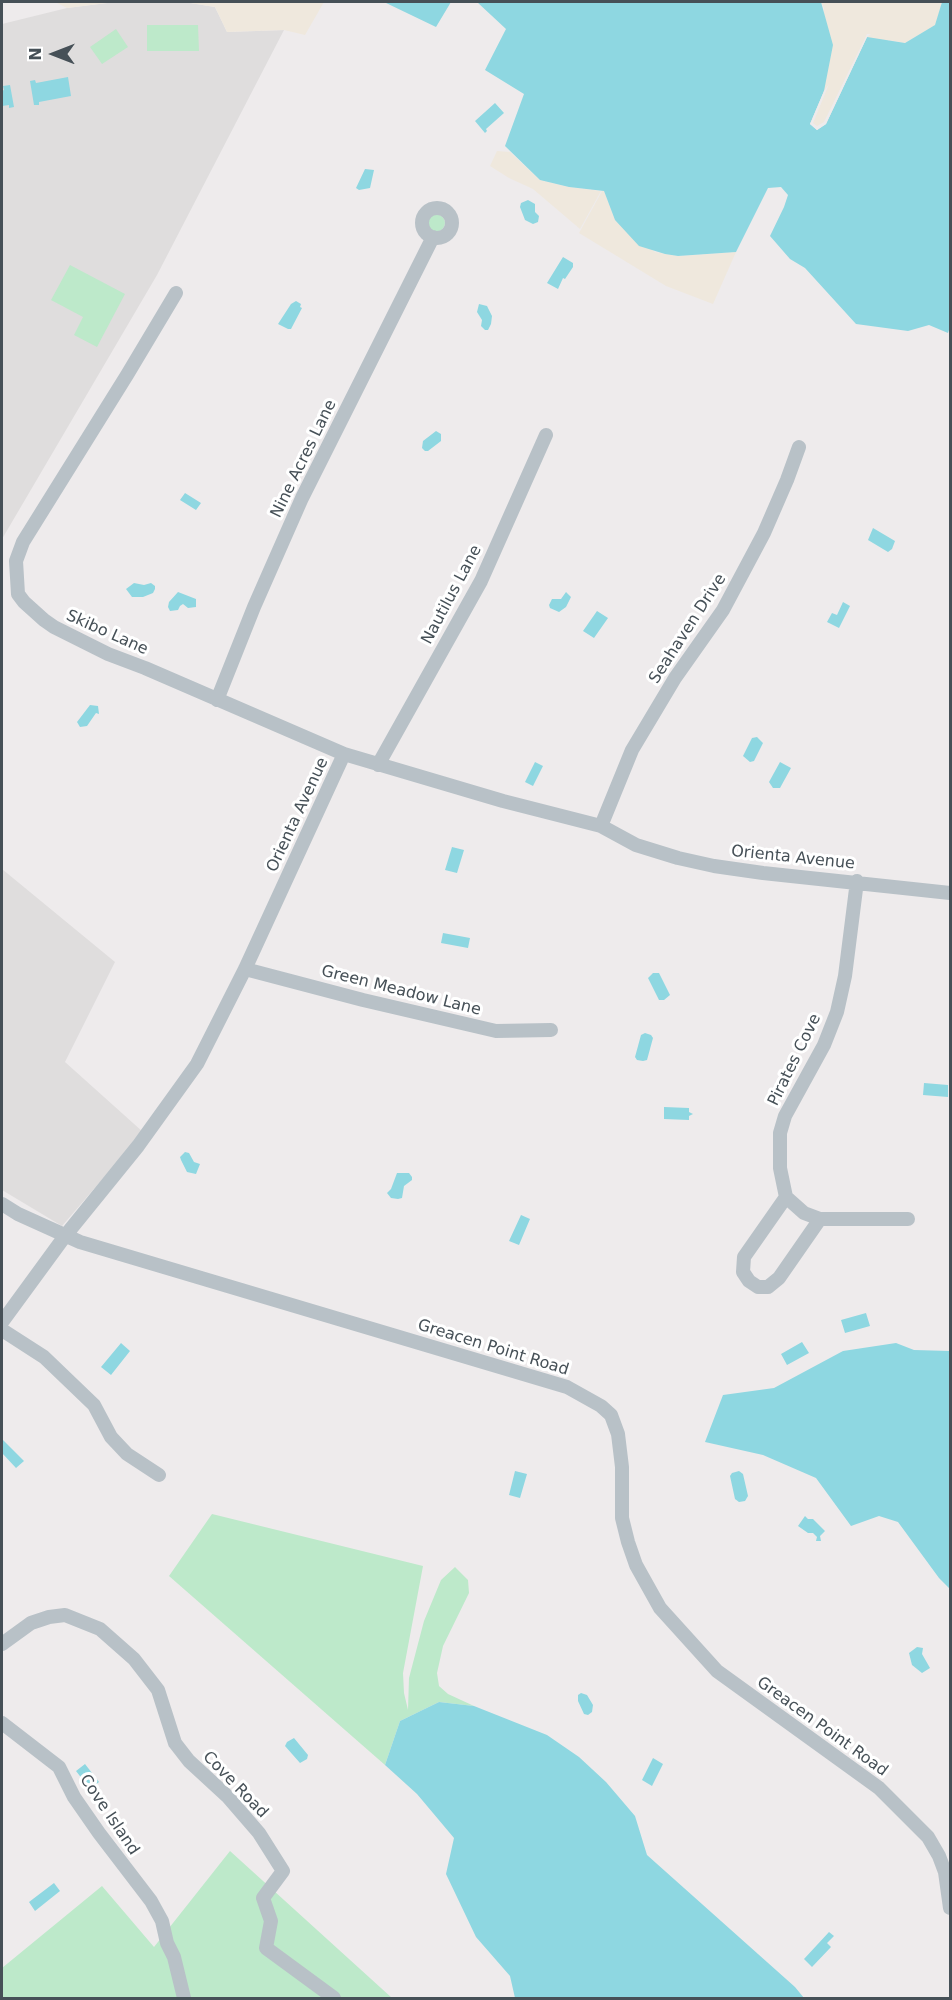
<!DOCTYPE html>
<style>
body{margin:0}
#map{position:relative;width:952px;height:2000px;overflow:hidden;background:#eeebec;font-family:"DejaVu Sans",sans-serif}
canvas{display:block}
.frame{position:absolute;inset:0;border:3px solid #465057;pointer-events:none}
.north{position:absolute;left:24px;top:24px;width:60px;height:60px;-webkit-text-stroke:4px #fff;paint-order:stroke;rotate:270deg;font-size:16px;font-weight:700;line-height:24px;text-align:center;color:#465057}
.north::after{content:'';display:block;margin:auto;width:21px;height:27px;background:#465057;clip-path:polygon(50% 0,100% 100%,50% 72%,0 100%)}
</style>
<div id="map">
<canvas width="952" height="2000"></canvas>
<div class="frame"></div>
<div class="north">N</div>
</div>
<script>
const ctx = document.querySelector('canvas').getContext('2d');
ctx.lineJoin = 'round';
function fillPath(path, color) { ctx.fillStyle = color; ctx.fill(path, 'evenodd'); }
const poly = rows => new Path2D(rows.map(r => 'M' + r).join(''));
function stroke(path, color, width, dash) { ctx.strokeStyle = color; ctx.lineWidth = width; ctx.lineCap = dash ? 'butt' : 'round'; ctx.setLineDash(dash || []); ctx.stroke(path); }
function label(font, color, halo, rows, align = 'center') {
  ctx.font = font + ' "DejaVu Sans",sans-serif'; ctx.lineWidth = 6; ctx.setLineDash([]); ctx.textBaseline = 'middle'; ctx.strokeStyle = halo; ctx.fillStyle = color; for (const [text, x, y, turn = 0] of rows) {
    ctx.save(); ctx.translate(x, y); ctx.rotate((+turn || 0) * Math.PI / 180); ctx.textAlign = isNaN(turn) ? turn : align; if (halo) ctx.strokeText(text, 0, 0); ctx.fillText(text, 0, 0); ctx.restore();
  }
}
fillPath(poly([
 [115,2,184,2,215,7,227,32,284,30,157,275,2,539,2,24,67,8],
 [2,869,115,962,65,1062,143,1132,62,1226,2,1190]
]), '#dfdddd');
fillPath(poly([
 [147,25,198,25,199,51,147,51],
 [116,29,128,47,102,64,90,47],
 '427 223a9 9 0 1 1 18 0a9 9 0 1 1-18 0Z',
 [70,265,125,294,97,347,74,335,83,317,51,300],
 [212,1514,423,1566,403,1673,404,1693,408,1710,409,1678,424,1621,441,1580,455,1567,468,1580,469,1593,443,1646,437,1673,439,1686,448,1694,474,1706,439,1702,400,1721,385,1765,169,1576],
 [230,1851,392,1998,2,1998,2,1968,102,1886,154,1947]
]), '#bde9ca');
fillPath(poly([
 [55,2,115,2,67,8],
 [184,2,324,2,305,35,284,30,227,32,215,7],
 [821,2,942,2,936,25,905,43,888,40,826,124,817,130,810,124,824,8],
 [497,151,510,152,540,180,569,187,601,191,580,229,533,189,509,178,490,166],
 [602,191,604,191,615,220,655,252,678,256,736,252,713,304,666,286,579,233]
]), '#efe8dd');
fillPath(poly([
 [384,2,451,2,436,27],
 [477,2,821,2,833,45,824,91,810,124,817,130,826,124,867,37,905,43,935,25,942,2,950,2,950,327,948,333,929,325,908,331,856,324,805,268,790,259,770,236,784,207,788,195,781,187,768,188,736,252,678,256,665,254,639,246,615,220,604,191,569,187,540,180,505,146,524,94,485,70,506,29],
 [68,77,71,96,39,102,39,105,34,105,30,81,35,80,36,83],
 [10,85,14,107,9,108,9,105,2,106,2,91,4,90,3,86],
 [495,103,504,113,486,129,487,131,485,133,475,121],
 [365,169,374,170,370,188,359,190,356,188],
 [528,200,535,204,535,212,539,216,538,222,533,224,525,220,520,207,521,203],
 [563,257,573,263,573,267,565,279,563,278,558,289,547,283],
 [296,301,301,304,300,307,302,308,291,329,288,329,278,324,291,304],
 [479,304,487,306,492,316,491,324,488,330,485,330,481,326,482,320,477,312],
 [436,431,441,434,441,441,428,451,425,451,422,448,423,441],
 [185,493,201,503,196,510,180,500],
 [873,528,895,541,892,549,888,552,868,540],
 [134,583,144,585,151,583,155,586,155,589,153,593,143,597,132,597,126,589],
 [178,592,196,599,196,607,188,608,183,604,180,606,178,610,170,611,168,607,169,602],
 [566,592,571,597,566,607,559,612,550,608,549,605,552,599,561,599],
 [843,602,850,606,839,628,827,622,832,613,837,615],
 [597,611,608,618,594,638,583,631],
 [90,705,98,706,99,714,96,713,87,726,80,727,77,722],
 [757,737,763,743,754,761,750,762,743,756,752,738],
 [535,762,543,766,533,786,525,782],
 [780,762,791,768,780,788,773,788,769,782],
 [452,847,464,850,457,873,445,870],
 [443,933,470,938,468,948,441,943],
 [653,973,659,973,670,995,664,1000,659,1000,648,978],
 [645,1033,651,1035,653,1038,647,1060,643,1061,637,1060,635,1057,641,1035],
 [924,1083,948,1085,948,1097,923,1095],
 [664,1107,689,1108,689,1112,693,1114,689,1116,689,1120,664,1119],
 [185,1152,189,1153,194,1162,200,1164,196,1174,187,1172,181,1160,180,1157],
 [397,1173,409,1173,412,1177,412,1180,404,1186,402,1198,398,1199,391,1198,387,1193,391,1189],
 [521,1215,530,1219,519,1245,509,1241],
 [866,1313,870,1326,845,1333,841,1320],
 [802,1342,809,1353,787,1365,781,1354],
 [121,1343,130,1351,111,1375,101,1367],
 [896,1343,914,1350,950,1351,950,1589,939,1578,898,1522,879,1516,851,1526,816,1478,763,1455,705,1442,723,1395,774,1388,843,1351],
 [2,1439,24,1461,16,1468,2,1453],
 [515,1471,527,1474,520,1498,509,1495],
 [739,1471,743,1474,748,1496,745,1501,739,1502,735,1499,730,1476,732,1473],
 [805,1516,808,1519,813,1519,825,1531,820,1536,821,1541,816,1541,817,1537,813,1533,808,1533,798,1526],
 [917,1647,923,1648,922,1654,930,1668,922,1673,912,1665,909,1653],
 [581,1693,587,1695,593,1705,592,1712,588,1715,584,1714,578,1701,578,1695],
 [439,1702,474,1706,547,1735,579,1757,606,1782,635,1816,647,1855,795,1987,804,1998,515,1998,510,1976,476,1937,446,1874,454,1838,417,1794,385,1765,400,1721],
 [294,1738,308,1755,307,1759,300,1763,285,1746,287,1742],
 [653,1758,663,1764,652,1786,642,1780],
 [85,1764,99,1782,90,1789,76,1771],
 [54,1883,60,1891,35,1911,29,1902],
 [829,1932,834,1936,827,1943,831,1947,812,1967,804,1959]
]), '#8ed7e1');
fillPath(poly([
 [867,34,871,34,867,37,826,124,817,130,810,124,824,91,829,84,813,123,817,126,824,122]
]), '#eeebec');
stroke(poly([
 '422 223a15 15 0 1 1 30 0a15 15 0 1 1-30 0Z',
 [176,293,127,375,23,542,16,561,18,594,24,602,44,620,54,627,108,654,145,668,344,754,503,801,601,826,636,845,678,858,714,866,763,873,950,893],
 [217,700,254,607,302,498,433,237],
 [378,765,481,581,546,435],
 [601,826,632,750,675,678,723,610,764,533,787,480,799,447],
 [857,881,845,976,837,1012,824,1045,785,1116,780,1133,780,1168,786,1197,804,1213,820,1219,908,1219],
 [245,969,363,1000,496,1031,551,1030],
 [786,1197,744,1257,743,1272,749,1281,758,1287,768,1287,779,1278,820,1219],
 [2,1204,18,1214,80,1242,567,1387,601,1406,611,1415,618,1434,622,1467,622,1518,628,1542,636,1565,660,1608,717,1671,879,1788,928,1837,939,1856,945,1872,950,1908],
 [2,1322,65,1236,138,1146,197,1064,245,969,344,754],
 [2,1330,44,1357,94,1405,111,1437,127,1454,159,1475],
 [2,1644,31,1623,49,1617,65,1615,100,1629,134,1659,158,1690,175,1743,189,1761,227,1796,259,1833,283,1871,263,1898,271,1921,266,1948,334,1998],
 [2,1723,59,1767,74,1797,99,1833,151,1901,162,1921,167,1943,174,1957,184,1998]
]), '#b8c1c7', 14);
label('16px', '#465057', '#fff', [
 ["Nine Acres Lane",304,459,-64],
 ["Nautilus Lane",452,595,-62],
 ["Seahaven Drive",688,629,-57],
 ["Skibo Lane",107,633,24],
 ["Orienta Avenue",298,815,-65],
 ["Orienta Avenue",793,858,6],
 ["Green Meadow Lane",401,991,14],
 ["Pirates Cove",795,1060,-64],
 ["Greacen Point Road",493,1348,17],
 ["Greacen Point Road",822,1727,36],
 ["Cove Road",235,1785,46],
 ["Cove Island",109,1815,56]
]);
</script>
